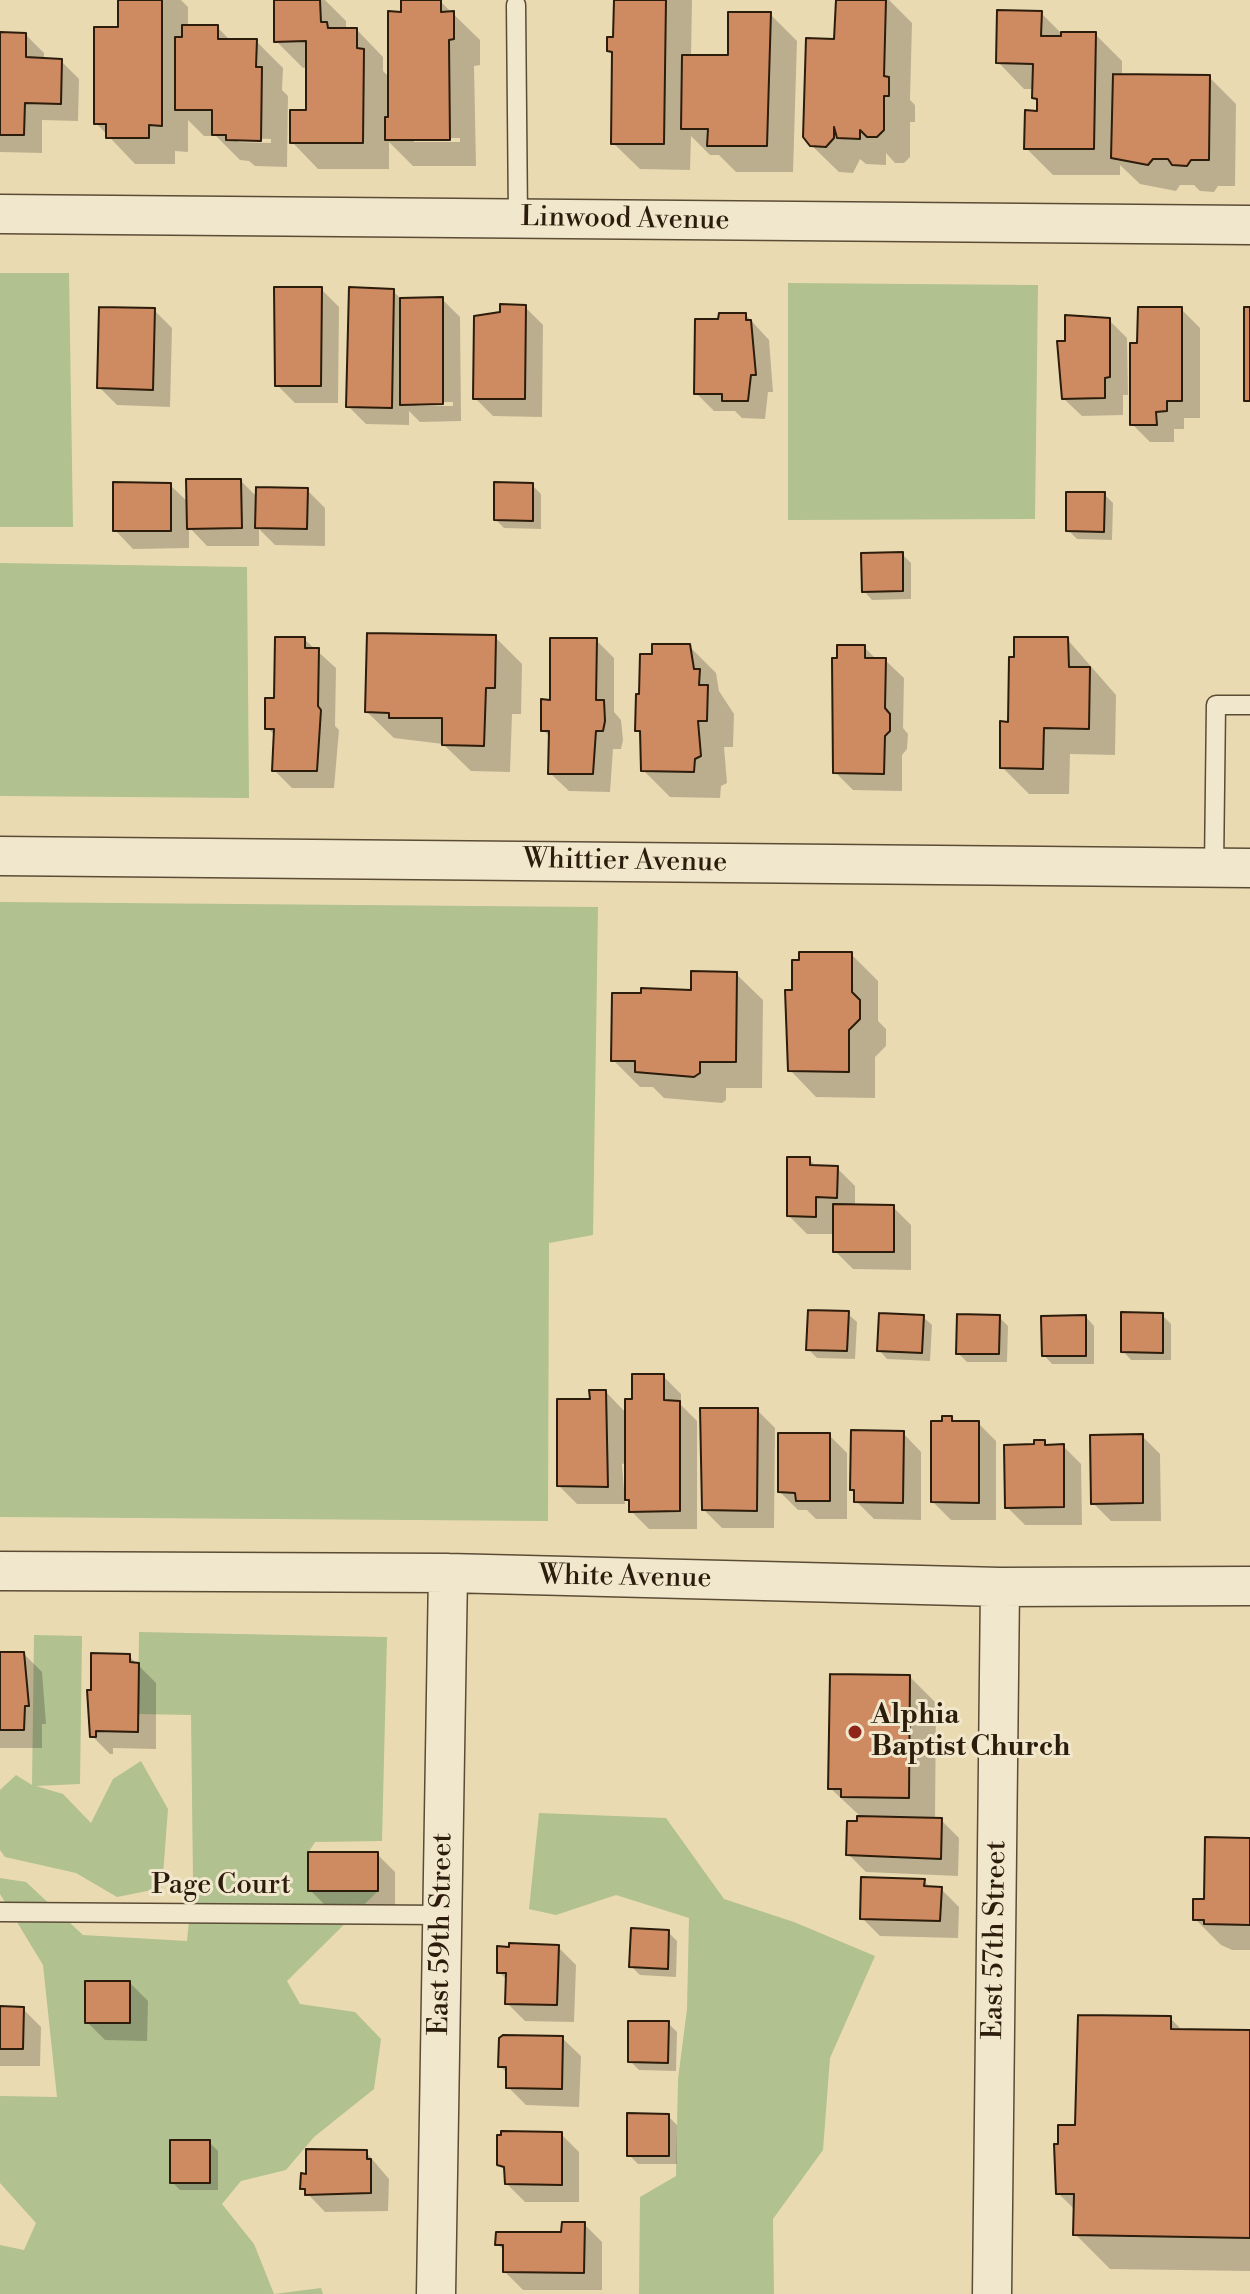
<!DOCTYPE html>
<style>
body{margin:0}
canvas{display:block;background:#eadab2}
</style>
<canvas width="1250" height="2294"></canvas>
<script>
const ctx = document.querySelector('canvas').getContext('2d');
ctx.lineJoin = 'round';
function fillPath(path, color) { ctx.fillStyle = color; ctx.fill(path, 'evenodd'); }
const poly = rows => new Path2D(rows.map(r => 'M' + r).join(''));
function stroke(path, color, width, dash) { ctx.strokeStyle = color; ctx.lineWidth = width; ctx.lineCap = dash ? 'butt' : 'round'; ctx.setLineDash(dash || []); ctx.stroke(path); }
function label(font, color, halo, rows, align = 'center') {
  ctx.font = font + ' "Libre Bodoni",serif'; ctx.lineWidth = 6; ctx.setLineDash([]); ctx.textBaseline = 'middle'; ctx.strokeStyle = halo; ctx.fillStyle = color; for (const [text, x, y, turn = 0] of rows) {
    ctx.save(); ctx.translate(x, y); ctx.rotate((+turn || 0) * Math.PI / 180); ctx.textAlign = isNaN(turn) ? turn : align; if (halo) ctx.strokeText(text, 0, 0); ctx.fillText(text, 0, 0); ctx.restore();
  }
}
fillPath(poly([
 [0,273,69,273,73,527,0,527],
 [788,283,1038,285,1035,519,788,520],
 [0,563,247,567,249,798,0,796],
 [0,902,598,907,593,1235,549,1243,548,1521,0,1517],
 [139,1632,387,1637,382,1841,315,1842,308,1853,378,1891,287,1981,300,2004,355,2012,381,2039,374,2089,314,2137,286,2170,241,2181,222,2204,254,2244,274,2294,321,2288,323,2294,0,2294,0,2245,24,2250,36,2223,0,2183,0,2096,57,2097,43,1965,0,1894,0,1878,26,1882,83,1935,187,1941,193,1879,191,1715,138,1714],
 [34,1635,82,1636,80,1784,36,1786,63,1794,91,1823,113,1779,141,1761,168,1809,162,1888,117,1897,76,1873,5,1857,0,1850,0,1790,16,1775,32,1785],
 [539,1813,666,1818,724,1899,794,1922,875,1956,830,2058,823,2150,773,2219,774,2294,639,2294,640,2197,676,2176,678,2079,687,2009,689,1918,616,1895,556,1915,529,1909]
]), '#b1c190');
fillPath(poly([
 [120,0,181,0,188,7,188,27,217,27,231,41,256,41,283,68,282,90,288,96,287,167,255,166,249,161,240,160,216,136,204,136,188,120,188,152,175,151,175,164,135,164,96,123,119,29],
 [238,138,271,139,271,143,238,142],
 [276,0,325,0,346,21,346,30,357,30,383,57,383,71,390,78,403,14,440,1,480,40,480,65,474,66,476,166,413,166,389,142,389,169,318,169,292,142,308,112,308,67,303,68,276,41],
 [414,138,460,138,460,142,414,142],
 [616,0,692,0,691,57,730,57,770,14,797,41,793,172,736,172,719,155,710,155,691,136,690,170,640,169,613,143,614,56,609,51,615,39],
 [838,0,889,0,912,23,910,100,915,105,915,122,910,122,910,157,904,163,895,163,886,153,886,165,866,164,860,159,853,173,839,172,811,145,836,41],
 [1041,13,1062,34,1095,34,1122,61,1122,76,1209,77,1236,104,1235,186,1218,186,1214,192,1200,191,1194,185,1180,185,1176,191,1140,184,1120,165,1120,175,1053,175,1026,148,1039,113,1034,89,1024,89,998,62],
 [0,34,26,35,44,53,44,60,61,61,79,79,78,121,42,120,42,153,0,152],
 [321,289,339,307,338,403,295,403,277,385],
 [393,291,402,300,442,299,460,317,461,421,420,422,409,411,409,425,366,424,348,406],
 [417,402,453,402,453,406,417,406],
 [525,307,543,325,542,417,493,416,475,398],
 [1181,309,1200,328,1200,418,1184,418,1184,429,1174,429,1174,442,1150,442,1132,424,1139,345],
 [154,310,172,328,170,407,117,405,99,387],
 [746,315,769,340,773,392,768,392,765,419,742,418,735,411,714,411,696,393,720,322],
 [1109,320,1127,338,1128,395,1123,395,1123,415,1082,416,1063,398,1067,343],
 [241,481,258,498,307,490,325,508,325,546,275,545,259,529,259,546,207,546,189,527,189,548,133,549,115,530,170,485,189,503],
 [532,485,541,494,541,529,504,528,496,520],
 [1104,494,1113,503,1112,540,1077,539,1068,530],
 [902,554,911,563,911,599,872,600,864,591],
 [495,637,522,664,521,714,512,714,510,772,471,771,443,744,394,738,367,712],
 [304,639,336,668,335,726,339,730,334,788,292,788,274,770,276,736,267,728],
 [1067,639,1116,695,1115,755,1070,754,1069,794,1029,794,1002,767,1010,724],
 [596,640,614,658,614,712,621,720,623,740,621,749,613,749,610,792,569,791,550,773,551,738,543,730,552,702],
 [689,646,716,673,719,691,734,714,733,747,724,747,727,783,721,786,720,798,670,797,643,770,642,735,637,730],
 [864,647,877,660,885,660,904,678,903,728,908,734,907,749,902,755,902,791,853,790,835,772],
 [851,954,878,981,878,1021,886,1029,886,1046,875,1057,875,1098,816,1097,790,1070,794,992],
 [736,974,763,1000,762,1088,726,1088,726,1100,722,1103,664,1098,653,1087,640,1087,613,1060,693,992],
 [809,1159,817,1167,837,1168,855,1186,855,1206,893,1207,911,1225,911,1270,853,1269,835,1251,835,1234,807,1234,789,1216],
 [848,1314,857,1322,855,1359,817,1358,808,1349],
 [1162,1315,1171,1324,1171,1360,1131,1360,1123,1351],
 [923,1317,932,1325,930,1361,887,1359,879,1350],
 [999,1317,1008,1326,1007,1362,967,1362,958,1353],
 [1086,1317,1094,1326,1094,1364,1052,1364,1044,1355],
 [663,1376,681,1394,681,1405,697,1421,697,1529,649,1529,631,1511,631,1503,624,1497,625,1504,577,1504,559,1486,592,1401,606,1392,627,1414,634,1401],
 [627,1463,627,1490,624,1490,622,1464],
 [757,1410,775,1428,774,1528,722,1528,704,1510],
 [952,1418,956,1423,978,1423,996,1441,996,1520,951,1520,933,1502,944,1423],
 [903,1433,921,1452,921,1520,874,1519,856,1501,852,1489],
 [829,1435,847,1453,847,1519,816,1519,807,1510,798,1510,780,1492],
 [1142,1436,1160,1454,1161,1521,1111,1521,1093,1503],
 [1044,1442,1049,1447,1063,1446,1081,1464,1082,1525,1025,1525,1007,1507,1036,1446],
 [0,1654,24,1654,42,1672,46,1724,42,1724,42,1748,0,1748],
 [129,1656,156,1683,156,1749,113,1748,113,1754,110,1754,92,1736],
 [910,1677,936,1703,935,1820,941,1820,959,1838,958,1876,866,1872,848,1854,859,1815,830,1788],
 [1250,1840,1250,1950,1232,1950,1221,1945,1195,1919],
 [377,1854,395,1872,395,1908,328,1908,310,1890],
 [924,1881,931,1888,941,1889,959,1907,958,1938,880,1936,862,1918],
 [668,1932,677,1941,676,1977,640,1975,631,1966],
 [558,1947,576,1965,574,2022,525,2021,507,2003,508,1981,499,1972],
 [130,1983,148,2001,147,2041,105,2040,87,2022],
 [0,2008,23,2009,41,2027,40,2066,0,2066],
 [1170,2018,1183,2031,1250,2032,1250,2271,1110,2269,1075,2234,1076,2211,1058,2193,1077,2127],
 [668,2023,677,2032,676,2071,639,2070,630,2061],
 [562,2038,581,2056,579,2107,526,2105,508,2087,508,2074,500,2066],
 [668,2116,677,2125,677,2164,638,2164,629,2155],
 [561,2134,579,2152,579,2202,525,2202,507,2184,506,2172,499,2164],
 [209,2142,218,2151,218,2190,180,2190,172,2182],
 [366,2152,389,2179,388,2211,325,2212,302,2188],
 [584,2224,602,2242,602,2290,523,2290,505,2272,505,2251,497,2244,563,2234]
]), '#0003');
const building = poly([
 [118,0,162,0,162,126,149,125,149,138,106,138,106,124,94,124,94,27,118,27,118,0],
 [274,0,320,0,321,22,327,22,328,28,357,28,357,48,364,49,363,143,290,143,290,110,306,110,306,41,274,42,274,0],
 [401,0,441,0,441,12,454,11,454,39,449,40,450,140,385,140,385,117,388,117,388,11,401,12,401,0],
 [614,0,666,0,664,144,611,144,612,52,607,51,607,37,613,37,614,0],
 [836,0,886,0,884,76,889,77,889,96,884,96,884,130,877,137,867,137,860,130,860,139,837,138,834,127,834,138,826,147,810,146,803,137,806,38,834,39,836,0],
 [997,10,1042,11,1041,36,1061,36,1061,32,1096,32,1094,149,1024,149,1025,110,1037,111,1037,99,1032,98,1033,64,996,63,997,10],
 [728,12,771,12,767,146,707,146,708,129,681,129,682,55,728,55,728,12],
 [182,25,218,25,218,39,257,39,256,67,262,67,261,141,226,140,226,135,212,135,212,110,175,110,175,37,182,37,182,25],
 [0,32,26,33,26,57,62,59,61,104,25,103,24,135,0,135,0,32],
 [1113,74,1210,75,1209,160,1191,160,1187,166,1172,165,1168,159,1153,159,1148,165,1111,158,1113,74],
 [274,287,322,287,321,386,275,386,274,287],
 [349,287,394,289,392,408,346,407,349,287],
 [443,297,443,404,400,405,400,298,443,297],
 [500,304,526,305,525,399,473,399,474,316,500,312,500,304],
 [99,307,155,308,153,390,97,388,99,307],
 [1138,307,1182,307,1182,401,1167,401,1167,411,1156,412,1157,425,1130,425,1130,343,1137,343,1138,307],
 [1244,307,1250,307,1250,401,1244,401,1244,307],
 [719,313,746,313,746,320,751,320,756,375,751,375,748,401,722,401,722,394,694,394,695,319,718,319,719,313],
 [1065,315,1110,318,1110,377,1105,378,1105,398,1062,399,1057,341,1065,341,1065,315],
 [186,479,241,479,242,528,187,529,186,479],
 [113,482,171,483,171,531,113,531,113,482],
 [494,482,533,483,533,521,494,520,494,482],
 [256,487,308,488,307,529,255,528,256,487],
 [1066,492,1105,492,1104,532,1066,531,1066,492],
 [903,552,903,591,862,592,861,553,903,552],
 [367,633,496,635,495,688,486,688,484,746,442,745,442,718,389,718,389,713,365,712,367,633],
 [275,637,305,637,305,648,319,648,318,706,321,710,317,771,272,771,274,729,265,729,265,698,274,698,275,637],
 [1014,637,1068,637,1069,667,1090,667,1089,729,1044,728,1043,769,1000,768,1000,721,1008,722,1009,657,1014,657,1014,637],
 [550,638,597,638,596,700,604,700,605,721,603,731,596,731,593,774,548,774,549,731,541,731,541,699,550,700,550,638],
 [652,644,690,644,694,669,700,669,699,685,708,685,707,721,698,721,701,756,695,759,694,772,641,771,640,731,635,731,636,694,639,694,640,654,652,654,652,644],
 [837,645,865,645,865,658,886,658,885,708,890,714,890,731,885,736,884,774,833,773,832,658,837,658,837,645],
 [799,952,852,952,852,992,860,1000,860,1019,849,1030,849,1072,788,1071,785,990,792,990,792,960,799,960,799,952],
 [691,971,737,972,736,1062,700,1062,700,1073,694,1077,635,1072,635,1061,611,1061,612,993,641,993,641,988,691,990,691,971],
 [787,1157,810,1157,810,1165,838,1166,837,1198,816,1197,816,1217,787,1216,787,1157],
 [833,1204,894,1205,894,1252,833,1252,833,1204],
 [808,1310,849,1311,847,1351,806,1350,808,1310],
 [1121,1312,1163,1313,1163,1353,1121,1352,1121,1312],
 [879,1313,924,1315,922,1353,877,1351,879,1313],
 [957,1314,1000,1315,999,1354,956,1354,957,1314],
 [1086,1315,1086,1356,1042,1356,1041,1316,1086,1315],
 [632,1374,664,1374,664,1400,680,1401,680,1511,629,1512,629,1500,625,1500,625,1399,632,1399,632,1374],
 [589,1390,606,1390,608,1487,557,1486,557,1399,590,1399,589,1390],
 [700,1408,758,1408,757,1511,702,1510,700,1408],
 [942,1416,952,1416,952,1421,979,1421,979,1503,931,1502,931,1421,942,1421,942,1416],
 [851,1430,904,1431,903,1503,854,1502,854,1490,850,1490,851,1430],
 [778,1433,830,1433,830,1501,796,1501,795,1493,778,1492,778,1433],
 [1143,1434,1143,1503,1091,1504,1090,1435,1143,1434],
 [1034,1440,1045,1440,1045,1445,1064,1444,1064,1507,1005,1508,1004,1445,1034,1444,1034,1440],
 [0,1652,24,1652,29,1706,25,1706,24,1730,0,1730,0,1652],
 [91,1653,130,1654,130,1662,139,1663,138,1732,96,1731,96,1737,90,1737,87,1690,91,1690,91,1653],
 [830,1674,910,1675,909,1798,841,1797,841,1789,828,1789,830,1674],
 [857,1816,942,1818,941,1859,846,1855,847,1821,857,1821,857,1816],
 [1205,1837,1250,1838,1250,1925,1204,1924,1204,1920,1193,1920,1193,1899,1204,1899,1205,1837],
 [308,1852,378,1852,378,1891,308,1891,308,1852],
 [861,1877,925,1879,924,1886,942,1887,940,1921,860,1919,861,1877],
 [631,1928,669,1930,668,1969,629,1967,631,1928],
 [509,1943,559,1945,557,2005,505,2004,506,1973,497,1973,497,1946,509,1947,509,1943],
 [85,1981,130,1981,130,2023,85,2023,85,1981],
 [0,2006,24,2007,23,2049,0,2049,0,2006],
 [1078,2015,1171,2016,1171,2029,1250,2030,1250,2238,1073,2235,1074,2194,1056,2194,1054,2144,1058,2144,1058,2125,1075,2125,1078,2015],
 [628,2021,669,2021,668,2063,628,2062,628,2021],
 [503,2035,563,2036,562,2089,506,2088,506,2067,498,2067,499,2038,503,2035],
 [627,2113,669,2114,669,2156,627,2156,627,2113],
 [501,2131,562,2132,562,2185,505,2184,504,2167,497,2165,497,2135,501,2135,501,2131],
 [170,2140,210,2140,210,2183,170,2183,170,2140],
 [306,2149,367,2150,367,2159,371,2159,371,2193,305,2195,305,2189,300,2189,301,2173,306,2174,306,2149],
 [562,2222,585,2222,584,2273,503,2272,503,2245,495,2245,496,2232,561,2232,562,2222]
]);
fillPath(building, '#ce8a61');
stroke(building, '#2b1c0b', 2);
const lane = poly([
 [516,5,518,219],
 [1214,868,1216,705,1250,705],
 [0,1912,442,1915]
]);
const street = poly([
 [0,214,1250,225],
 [0,856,1250,868],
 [0,1571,448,1573,1000,1587,1250,1586],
 [436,2294,448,1573],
 [992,2294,1000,1587]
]);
stroke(lane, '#5b4c35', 21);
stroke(street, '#5b4c35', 41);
stroke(lane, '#f1e7cd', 18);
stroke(street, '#f1e7cd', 38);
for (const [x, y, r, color] of [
 [855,1732,8,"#8f2418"]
]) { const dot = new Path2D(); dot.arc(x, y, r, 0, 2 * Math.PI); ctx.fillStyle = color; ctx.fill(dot); stroke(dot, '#f1e7cd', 3); }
label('28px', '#2b1c0b', '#f1e7cd', [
 ["Linwood Avenue",625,220,1],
 ["Whittier Avenue",625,862,1],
 ["White Avenue",625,1578,1],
 ["Page Court",221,1886],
 ["East 59th Street",442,1934,-89],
 ["East 57th Street",996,1940,-89]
]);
label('bold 28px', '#2b1c0b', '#f1e7cd', [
 ["Alphia",871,1716],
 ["Baptist Church",871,1748]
], 'left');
</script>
